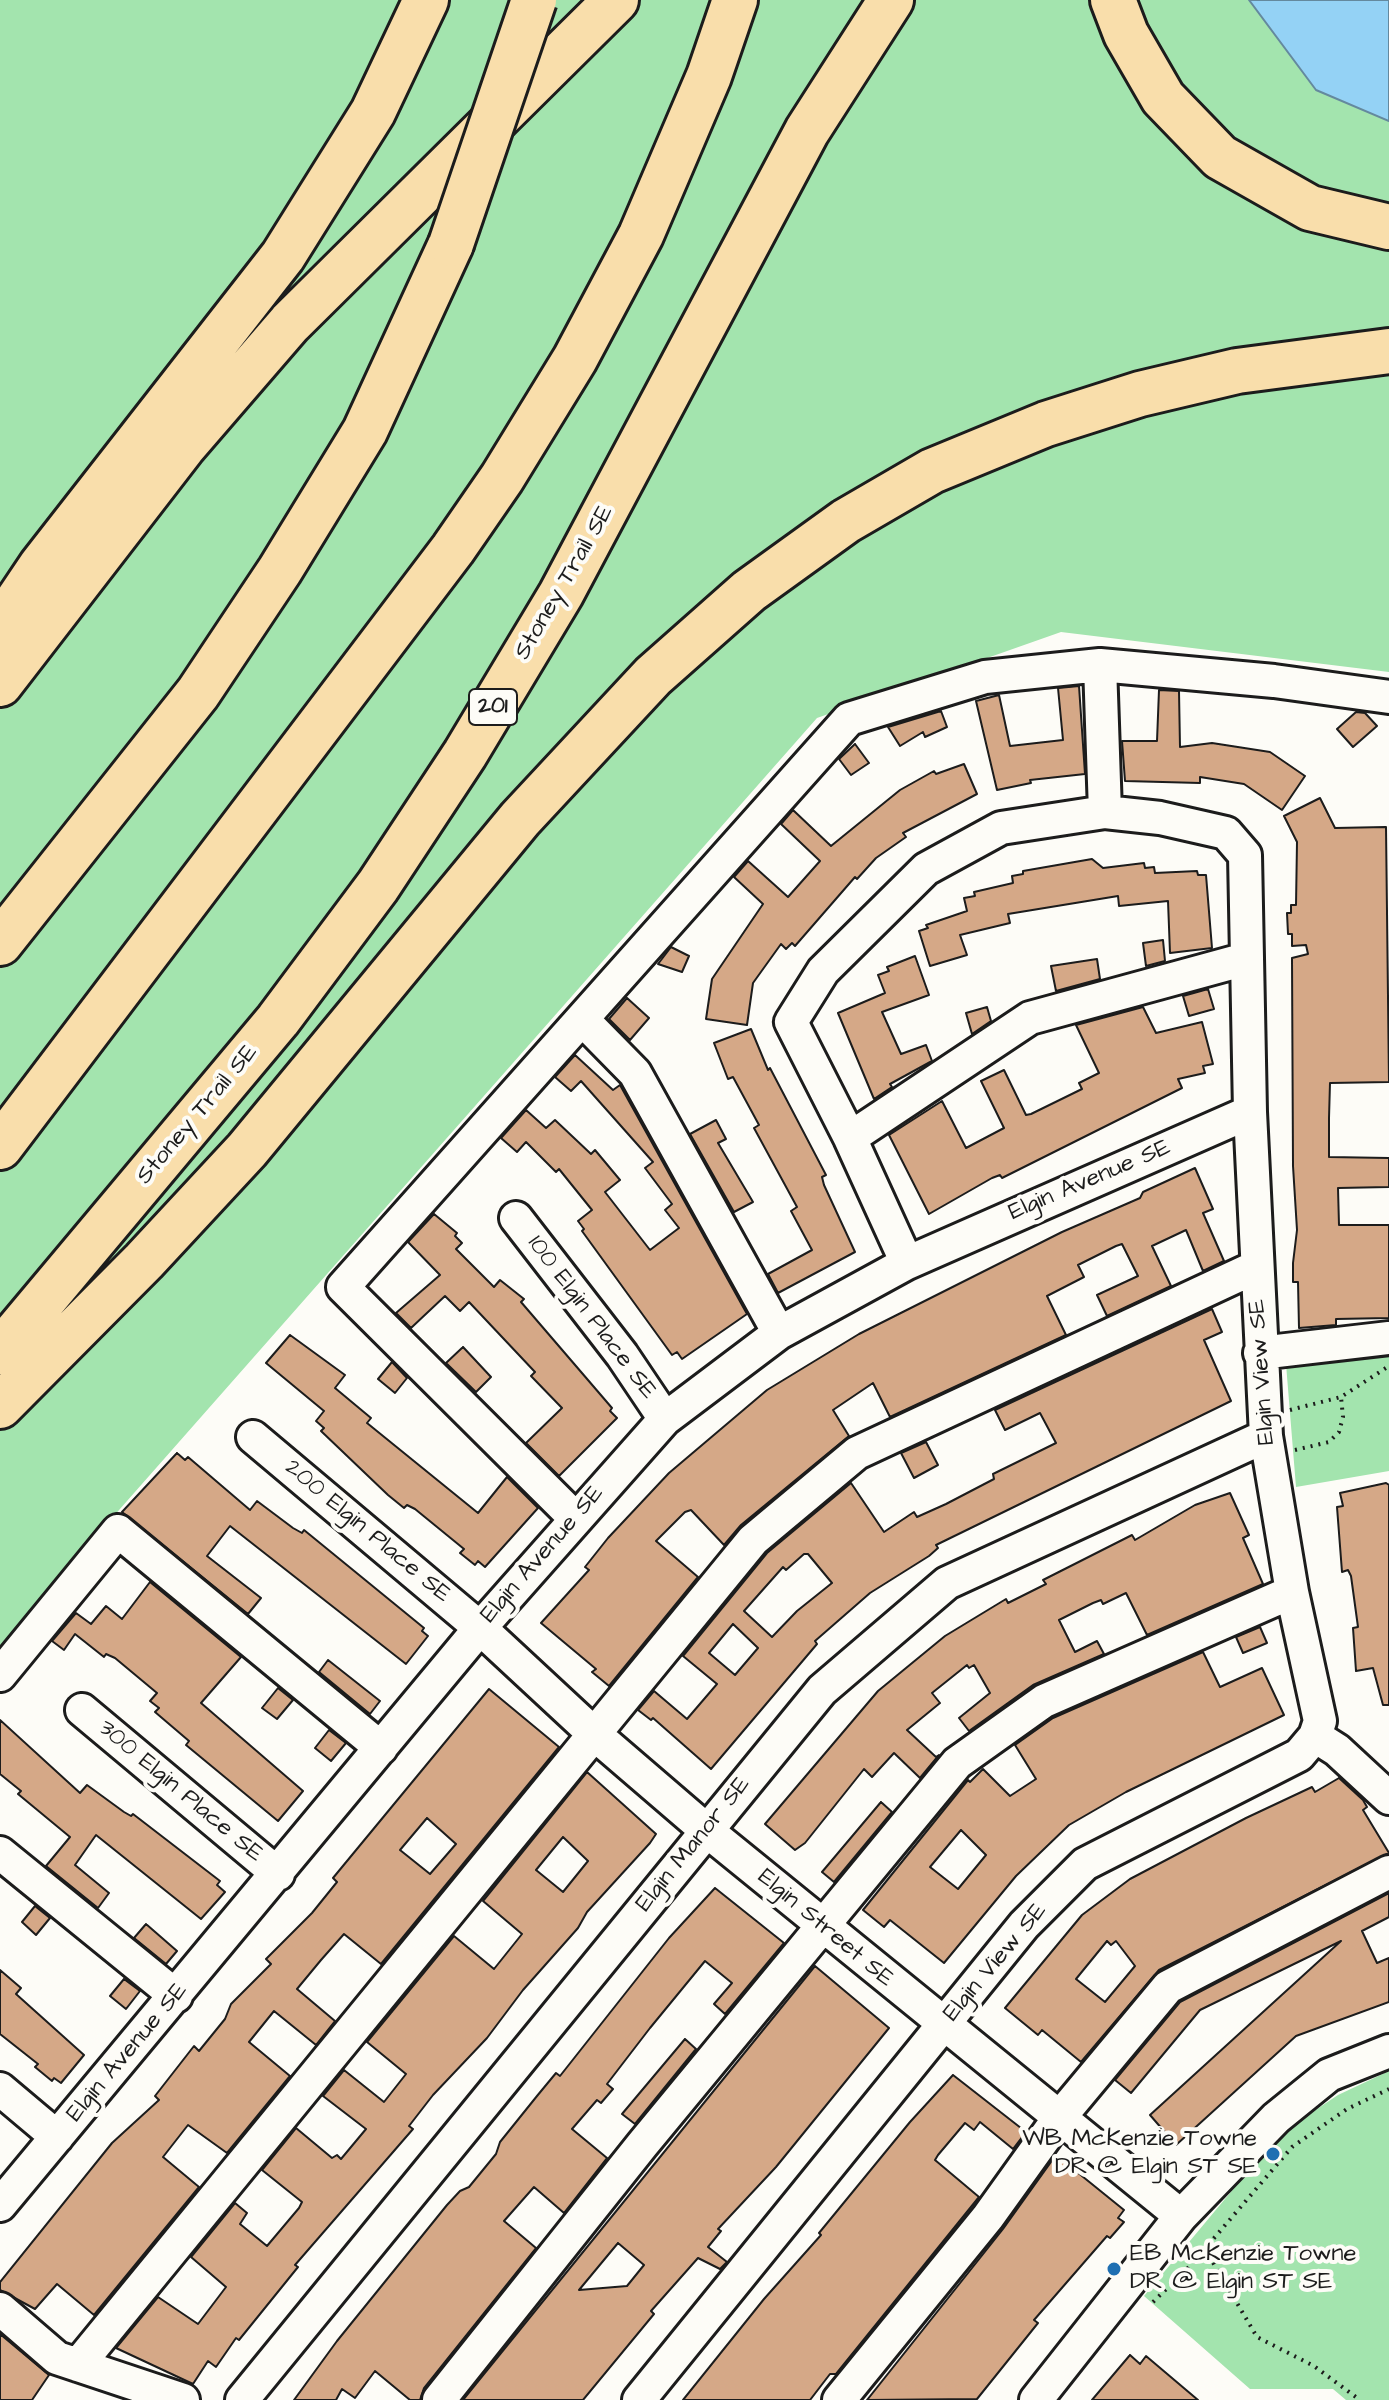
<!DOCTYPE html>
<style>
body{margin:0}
canvas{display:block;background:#fdfcf7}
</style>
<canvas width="1389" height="2400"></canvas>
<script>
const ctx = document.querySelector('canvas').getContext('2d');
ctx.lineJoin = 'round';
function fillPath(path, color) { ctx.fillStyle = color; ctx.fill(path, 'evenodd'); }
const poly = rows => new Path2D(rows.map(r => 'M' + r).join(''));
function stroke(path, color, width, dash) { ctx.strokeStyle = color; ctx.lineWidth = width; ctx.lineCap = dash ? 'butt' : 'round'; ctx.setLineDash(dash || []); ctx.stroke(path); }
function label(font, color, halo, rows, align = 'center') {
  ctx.font = font + ' "Architects Daughter",sans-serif'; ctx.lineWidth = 8; ctx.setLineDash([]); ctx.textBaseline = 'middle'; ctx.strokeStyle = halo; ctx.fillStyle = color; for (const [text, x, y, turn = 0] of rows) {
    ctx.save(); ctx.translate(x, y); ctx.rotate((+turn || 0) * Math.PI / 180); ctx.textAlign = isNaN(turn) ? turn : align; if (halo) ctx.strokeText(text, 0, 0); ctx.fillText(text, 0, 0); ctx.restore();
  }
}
fillPath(poly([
 [0,0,1389,0,1389,672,1061,632,817,718,75,1560,0,1658],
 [1389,1343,1389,1471,1296,1487,1286,1364],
 [1389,2071,1389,2400,1346,2400,1333,2389,1250,2389,1144,2296,1265,2151,1302,2119,1338,2095]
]), '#a3e4ae');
const water = poly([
 [1249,0,1389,0,1389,121,1316,90,1249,0]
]);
fillPath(water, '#94d2f5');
stroke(water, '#64899e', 2);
const building = poly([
 [1079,686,1085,774,1030,780,1031,783,997,790,976,701,999,695,1010,746,1063,740,1058,688,1079,686],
 [1159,690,1179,691,1180,747,1212,743,1270,752,1305,776,1282,810,1244,784,1200,777,1200,783,1125,781,1122,741,1157,741,1159,690],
 [941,711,947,727,925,737,923,732,900,746,888,727,941,711],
 [1356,712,1365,713,1377,726,1353,747,1337,729,1356,712],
 [855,744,869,763,851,775,839,759,855,744],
 [964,764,977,794,903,833,906,837,876,858,857,879,855,877,795,946,792,943,786,949,781,944,753,983,747,1025,706,1019,712,979,763,904,734,877,748,861,788,897,820,861,781,824,793,810,831,846,900,790,934,771,936,774,964,764],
 [1320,798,1335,828,1386,827,1389,1082,1330,1083,1329,1118,1329,1157,1389,1158,1389,1187,1338,1188,1339,1225,1389,1225,1389,1318,1336,1319,1336,1325,1299,1328,1298,1282,1293,1282,1293,1263,1297,1230,1293,1166,1292,958,1308,954,1306,945,1292,946,1292,934,1288,934,1287,913,1291,913,1291,905,1296,905,1297,842,1284,816,1320,798],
 [1092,859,1103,868,1144,863,1145,868,1154,867,1155,873,1197,871,1198,875,1206,875,1212,948,1170,953,1168,901,1119,906,1118,896,1008,914,1010,923,960,935,967,955,930,966,919,931,928,928,926,925,967,911,964,898,975,896,974,892,1013,883,1012,876,1023,874,1023,871,1092,859],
 [1163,940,1165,961,1146,966,1143,943,1163,940],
 [671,947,689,956,682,972,658,964,671,947],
 [915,956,929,995,882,1012,901,1054,926,1045,932,1061,890,1084,892,1087,874,1099,838,1013,885,993,878,975,889,971,887,967,915,956],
 [1097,959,1100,979,1056,991,1051,966,1097,959],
 [1208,989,1214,1009,1189,1016,1183,996,1208,989],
 [627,998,649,1018,630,1040,609,1019,627,998],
 [987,1007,991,1021,972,1034,966,1013,987,1007],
 [1143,1007,1156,1033,1202,1022,1213,1064,1203,1066,1205,1073,1178,1079,1182,1088,1002,1178,1000,1175,992,1178,929,1214,889,1135,942,1101,966,1148,1004,1128,981,1081,1004,1070,1026,1115,1031,1114,1082,1089,1079,1083,1099,1073,1076,1025,1143,1007],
 [751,1029,768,1070,770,1068,826,1175,822,1177,824,1185,855,1252,778,1293,768,1274,812,1250,791,1211,797,1207,754,1128,759,1125,733,1077,728,1079,714,1043,751,1029],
 [575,1055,613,1090,620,1085,747,1314,682,1359,677,1352,672,1355,582,1231,584,1229,578,1221,592,1210,559,1169,556,1172,526,1142,517,1152,501,1138,526,1110,546,1128,555,1120,591,1154,595,1150,620,1180,605,1192,650,1250,679,1228,665,1210,672,1204,645,1168,653,1162,581,1081,571,1091,555,1077,575,1055],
 [716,1120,726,1139,718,1143,753,1202,734,1212,690,1134,716,1120],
 [1195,1168,1213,1209,1203,1213,1224,1261,1203,1271,1186,1230,1152,1246,1171,1286,1107,1316,1097,1295,1138,1276,1122,1244,1116,1246,1078,1265,1084,1277,1047,1296,1066,1335,890,1417,873,1383,833,1410,849,1436,741,1525,724,1545,691,1510,685,1512,656,1541,698,1577,609,1686,592,1672,596,1669,541,1623,589,1570,585,1567,608,1538,669,1473,767,1390,859,1334,1062,1232,1140,1198,1143,1192,1195,1168],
 [434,1214,457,1233,455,1236,462,1243,456,1249,494,1287,500,1280,524,1299,521,1302,612,1408,610,1411,617,1418,559,1476,526,1443,562,1408,531,1376,535,1372,469,1302,460,1311,445,1296,411,1328,396,1313,440,1275,408,1242,434,1214],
 [1212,1309,1222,1332,1204,1340,1231,1401,936,1545,938,1548,929,1556,870,1593,815,1641,817,1644,711,1769,653,1718,651,1720,638,1710,654,1691,687,1719,717,1684,683,1656,767,1553,851,1483,884,1532,914,1512,917,1517,946,1504,994,1479,993,1474,1056,1443,1040,1413,1005,1430,995,1410,1212,1309],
 [804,1554,808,1554,832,1583,797,1611,772,1637,744,1611,783,1567,786,1570,804,1554],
 [733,1624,758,1648,735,1675,709,1653,733,1624],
 [290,1335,345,1375,335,1388,371,1418,367,1423,478,1513,507,1477,538,1508,485,1567,478,1561,475,1565,460,1553,464,1549,415,1509,407,1505,404,1508,388,1495,321,1431,324,1428,316,1421,324,1411,266,1363,290,1335],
 [463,1347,491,1377,476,1392,446,1363,463,1347],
 [392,1362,407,1378,395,1393,378,1379,392,1362],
 [926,1442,938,1465,914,1478,901,1453,926,1442],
 [177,1453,185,1460,188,1457,250,1510,257,1501,293,1528,302,1533,304,1530,424,1628,422,1631,428,1636,406,1664,230,1526,207,1556,261,1598,248,1614,122,1512,177,1453],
 [1386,1483,1389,1485,1389,1705,1383,1705,1373,1668,1356,1671,1353,1628,1358,1627,1351,1576,1348,1570,1342,1572,1337,1507,1343,1506,1340,1493,1386,1483],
 [1230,1493,1249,1535,1243,1538,1263,1584,1147,1635,1126,1593,1103,1604,1101,1600,1093,1603,1059,1620,1075,1652,1097,1641,1104,1654,1033,1685,969,1731,959,1718,990,1693,974,1665,969,1668,967,1665,932,1693,940,1703,907,1730,936,1757,939,1755,920,1778,894,1753,872,1777,864,1769,805,1843,795,1850,765,1824,878,1691,945,1636,1006,1599,1008,1603,1046,1584,1043,1580,1132,1535,1135,1540,1195,1505,1230,1493],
 [150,1582,241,1657,201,1703,303,1791,278,1821,186,1745,189,1741,155,1712,159,1708,150,1701,157,1693,115,1658,106,1654,104,1657,75,1634,64,1650,52,1641,76,1613,91,1624,106,1606,122,1619,150,1582],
 [1260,1627,1267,1643,1243,1653,1236,1637,1260,1627],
 [1203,1652,1220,1687,1262,1668,1284,1715,1126,1792,1069,1825,1016,1876,944,1963,890,1920,884,1927,863,1910,968,1780,970,1782,983,1769,1010,1796,1036,1779,1015,1745,1053,1718,1203,1652],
 [961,1830,986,1855,958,1889,930,1867,961,1830],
 [328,1660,380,1701,370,1714,319,1672,328,1660],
 [278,1688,293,1700,277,1719,262,1708,278,1688],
 [489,1689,559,1747,381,1964,344,1934,321,1960,297,1989,335,2021,316,2045,274,2011,249,2042,290,2076,227,2153,188,2125,163,2157,199,2187,94,2315,57,2284,35,2309,0,2290,0,2282,112,2143,159,2100,155,2096,194,2046,199,2051,225,2019,231,2004,271,1964,266,1959,312,1913,337,1882,333,1878,489,1689],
 [427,1818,456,1844,430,1874,400,1850,427,1818],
 [0,1720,80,1793,87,1785,124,1812,131,1816,133,1814,220,1881,217,1885,225,1892,201,1919,96,1835,75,1865,109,1893,98,1908,46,1866,70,1837,18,1794,21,1791,0,1774,0,1720],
 [329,1730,346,1743,331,1761,315,1748,329,1730],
 [587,1772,656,1834,650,1843,587,1912,578,1928,523,1990,487,2038,433,2095,409,2126,413,2129,295,2265,298,2267,239,2340,236,2338,216,2367,208,2361,193,2384,116,2348,158,2297,198,2324,226,2287,191,2257,235,2203,247,2213,240,2224,267,2246,299,2208,302,2202,262,2170,296,2128,332,2158,337,2155,341,2159,366,2129,323,2096,344,2070,384,2102,406,2074,367,2042,454,1936,494,1969,522,1934,483,1901,587,1772],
 [563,1837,588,1861,563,1892,536,1870,563,1837],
 [1339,1778,1363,1800,1367,1807,1363,1810,1389,1853,1159,1970,1081,2062,1042,2030,1038,2035,1005,2008,1082,1915,1130,1879,1246,1818,1312,1787,1315,1792,1339,1778],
 [1107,1941,1111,1945,1116,1941,1135,1966,1105,2002,1076,1979,1107,1941],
 [881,1802,892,1812,834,1882,822,1872,881,1802],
 [715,1888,784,1943,725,2014,714,2004,732,1983,705,1961,650,2028,607,2084,613,2089,601,2103,597,2100,572,2129,607,2158,564,2213,534,2187,504,2221,536,2248,424,2388,420,2400,410,2400,375,2371,355,2398,342,2389,336,2400,294,2400,337,2341,447,2205,460,2191,469,2187,496,2154,500,2142,537,2096,556,2073,560,2076,669,1938,715,1888],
 [1389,1893,1389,1917,1362,1931,1377,1963,1389,1958,1389,2002,1296,2036,1176,2145,1150,2115,1341,1941,1200,2010,1131,2093,1115,2080,1180,2002,1389,1893],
 [35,1906,50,1918,36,1935,22,1922,35,1906],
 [146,1924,177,1951,166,1964,134,1938,146,1924],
 [815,1966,889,2028,776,2167,718,2229,721,2231,708,2247,727,2262,720,2269,698,2258,651,2311,654,2314,583,2400,463,2400,815,1966],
 [618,2243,644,2265,627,2286,579,2290,618,2243],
 [0,1970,21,1988,16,1994,84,2055,61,2083,54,2078,52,2081,35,2067,38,2064,0,2034,0,1970],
 [124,1979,140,1991,126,2009,110,1996,124,1979],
 [685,2039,696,2049,635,2124,622,2114,685,2039],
 [953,2075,1026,2132,1013,2149,980,2122,974,2130,965,2123,938,2155,935,2160,979,2197,836,2374,830,2374,810,2400,683,2400,764,2299,821,2235,819,2233,910,2122,953,2075],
 [1056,2155,1124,2210,1118,2218,1124,2222,1110,2238,1107,2236,1034,2320,1038,2323,977,2399,867,2400,1003,2229,1056,2155],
 [0,2334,49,2375,32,2400,0,2400,0,2334],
 [1130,2355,1140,2364,1146,2356,1198,2400,1092,2400,1130,2355]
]);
fillPath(building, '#d5a887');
stroke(building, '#1c1c1c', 2);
const minor = poly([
 [1100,665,1105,812],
 [583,1020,635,1073,779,1333],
 [850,1138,1030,1018,1246,959],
 [516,1218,622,1355,665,1419],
 [1260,1353,1389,1338],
 [253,1437,480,1628,592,1732,706,1830,1181,2216],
 [575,1518,343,1287,849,719,985,677,1100,665,1274,681,1389,697],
 [0,1675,118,1531,381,1748],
 [82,1710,278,1874],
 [1315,1736,1337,1750,1389,1798],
 [0,1853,176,1996],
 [0,2089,57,2137],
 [0,2205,480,1628,665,1419,779,1333,907,1263,1250,1112],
 [0,2309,57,2358,183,2400],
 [78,2365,753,1540,857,1453,1256,1267],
 [242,2400,822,1690,947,1583,1266,1436],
 [439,2400,642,2145,957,1763,1044,1701,1292,1592],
 [639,2400,1024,1925,1085,1864,1299,1755,1315,1736,1320,1721,1292,1592,1266,1436,1250,1112,1245,855,1226,833,1160,818,1105,812,1001,828,926,869,823,971,791,1022,850,1138,907,1263],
 [839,2400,988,2217,1059,2118,1168,1987,1389,1872],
 [1036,2400,1181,2216,1276,2118,1329,2075,1389,2051]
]);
const highway = poly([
 [1113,0,1126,34,1163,98,1220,157,1310,208,1389,227],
 [0,627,41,566,283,256,373,112,426,0],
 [0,684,183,447,290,323,616,0],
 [0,943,198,693,280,570,365,431,451,244],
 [0,1147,453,549,502,478,575,359,641,235,709,76,735,0],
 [0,1352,278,1020,378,886,465,754,561,594,807,131,891,0],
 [0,1406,144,1261,247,1150,520,819,653,676,749,591,846,521,932,471,1046,424,1140,394,1237,371,1389,351]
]);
stroke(minor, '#1c1c1c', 38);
stroke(highway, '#1c1c1c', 50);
stroke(poly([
 [1290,1410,1341,1397,1389,1366],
 [1295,1450,1329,1442,1339,1432,1343,1417,1341,1397],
 [1205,2249,1257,2337,1314,2366,1360,2400],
 [1153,2302,1191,2265,1292,2147,1347,2109,1389,2089]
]), '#1c1c1c', 4, [2, 6]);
stroke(minor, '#fdfcf7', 32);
stroke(highway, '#f9deab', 44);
const highwayBridge = poly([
 [451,244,534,0]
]);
stroke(highwayBridge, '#1c1c1c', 50, []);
stroke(highwayBridge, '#f9deab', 44);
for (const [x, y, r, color] of [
 [1273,2154,8,"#1f6fb2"],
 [1114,2269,8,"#1f6fb2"]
]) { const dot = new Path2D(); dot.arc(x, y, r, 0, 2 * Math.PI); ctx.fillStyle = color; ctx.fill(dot); stroke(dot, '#fdfcf7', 3); }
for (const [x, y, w] of [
 [493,707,48]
]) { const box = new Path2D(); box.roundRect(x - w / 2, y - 18, w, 36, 6); ctx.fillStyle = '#fdfcf7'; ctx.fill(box); stroke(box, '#1c1c1c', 2); }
label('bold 22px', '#1c1c1c', null, [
 ["201",493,707]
]);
label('24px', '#1c1c1c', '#fdfcf7', [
 ["Stoney Trail SE",565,583,-60],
 ["Stoney Trail SE",198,1115,-50],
 ["Elgin Avenue SE",1090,1181,-23],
 ["100 Elgin Place SE",591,1318,53],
 ["Elgin View SE",1263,1372,-94],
 ["200 Elgin Place SE",367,1532,40],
 ["Elgin Avenue SE",543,1555,-49],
 ["300 Elgin Place SE",180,1792,40],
 ["Elgin Manor SE",694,1845,-51],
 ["Elgin Street SE",825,1929,40],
 ["Elgin View SE",996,1963,-50],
 ["Elgin Avenue SE",128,2053,-50]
]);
label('24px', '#1c1c1c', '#fdfcf7', [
 ["WB McKenzie Towne",1257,2140],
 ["DR @ Elgin ST SE",1257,2168],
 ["EB McKenzie Towne",1130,2255,"left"],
 ["DR @ Elgin ST SE",1130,2283,"left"]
], 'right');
</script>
